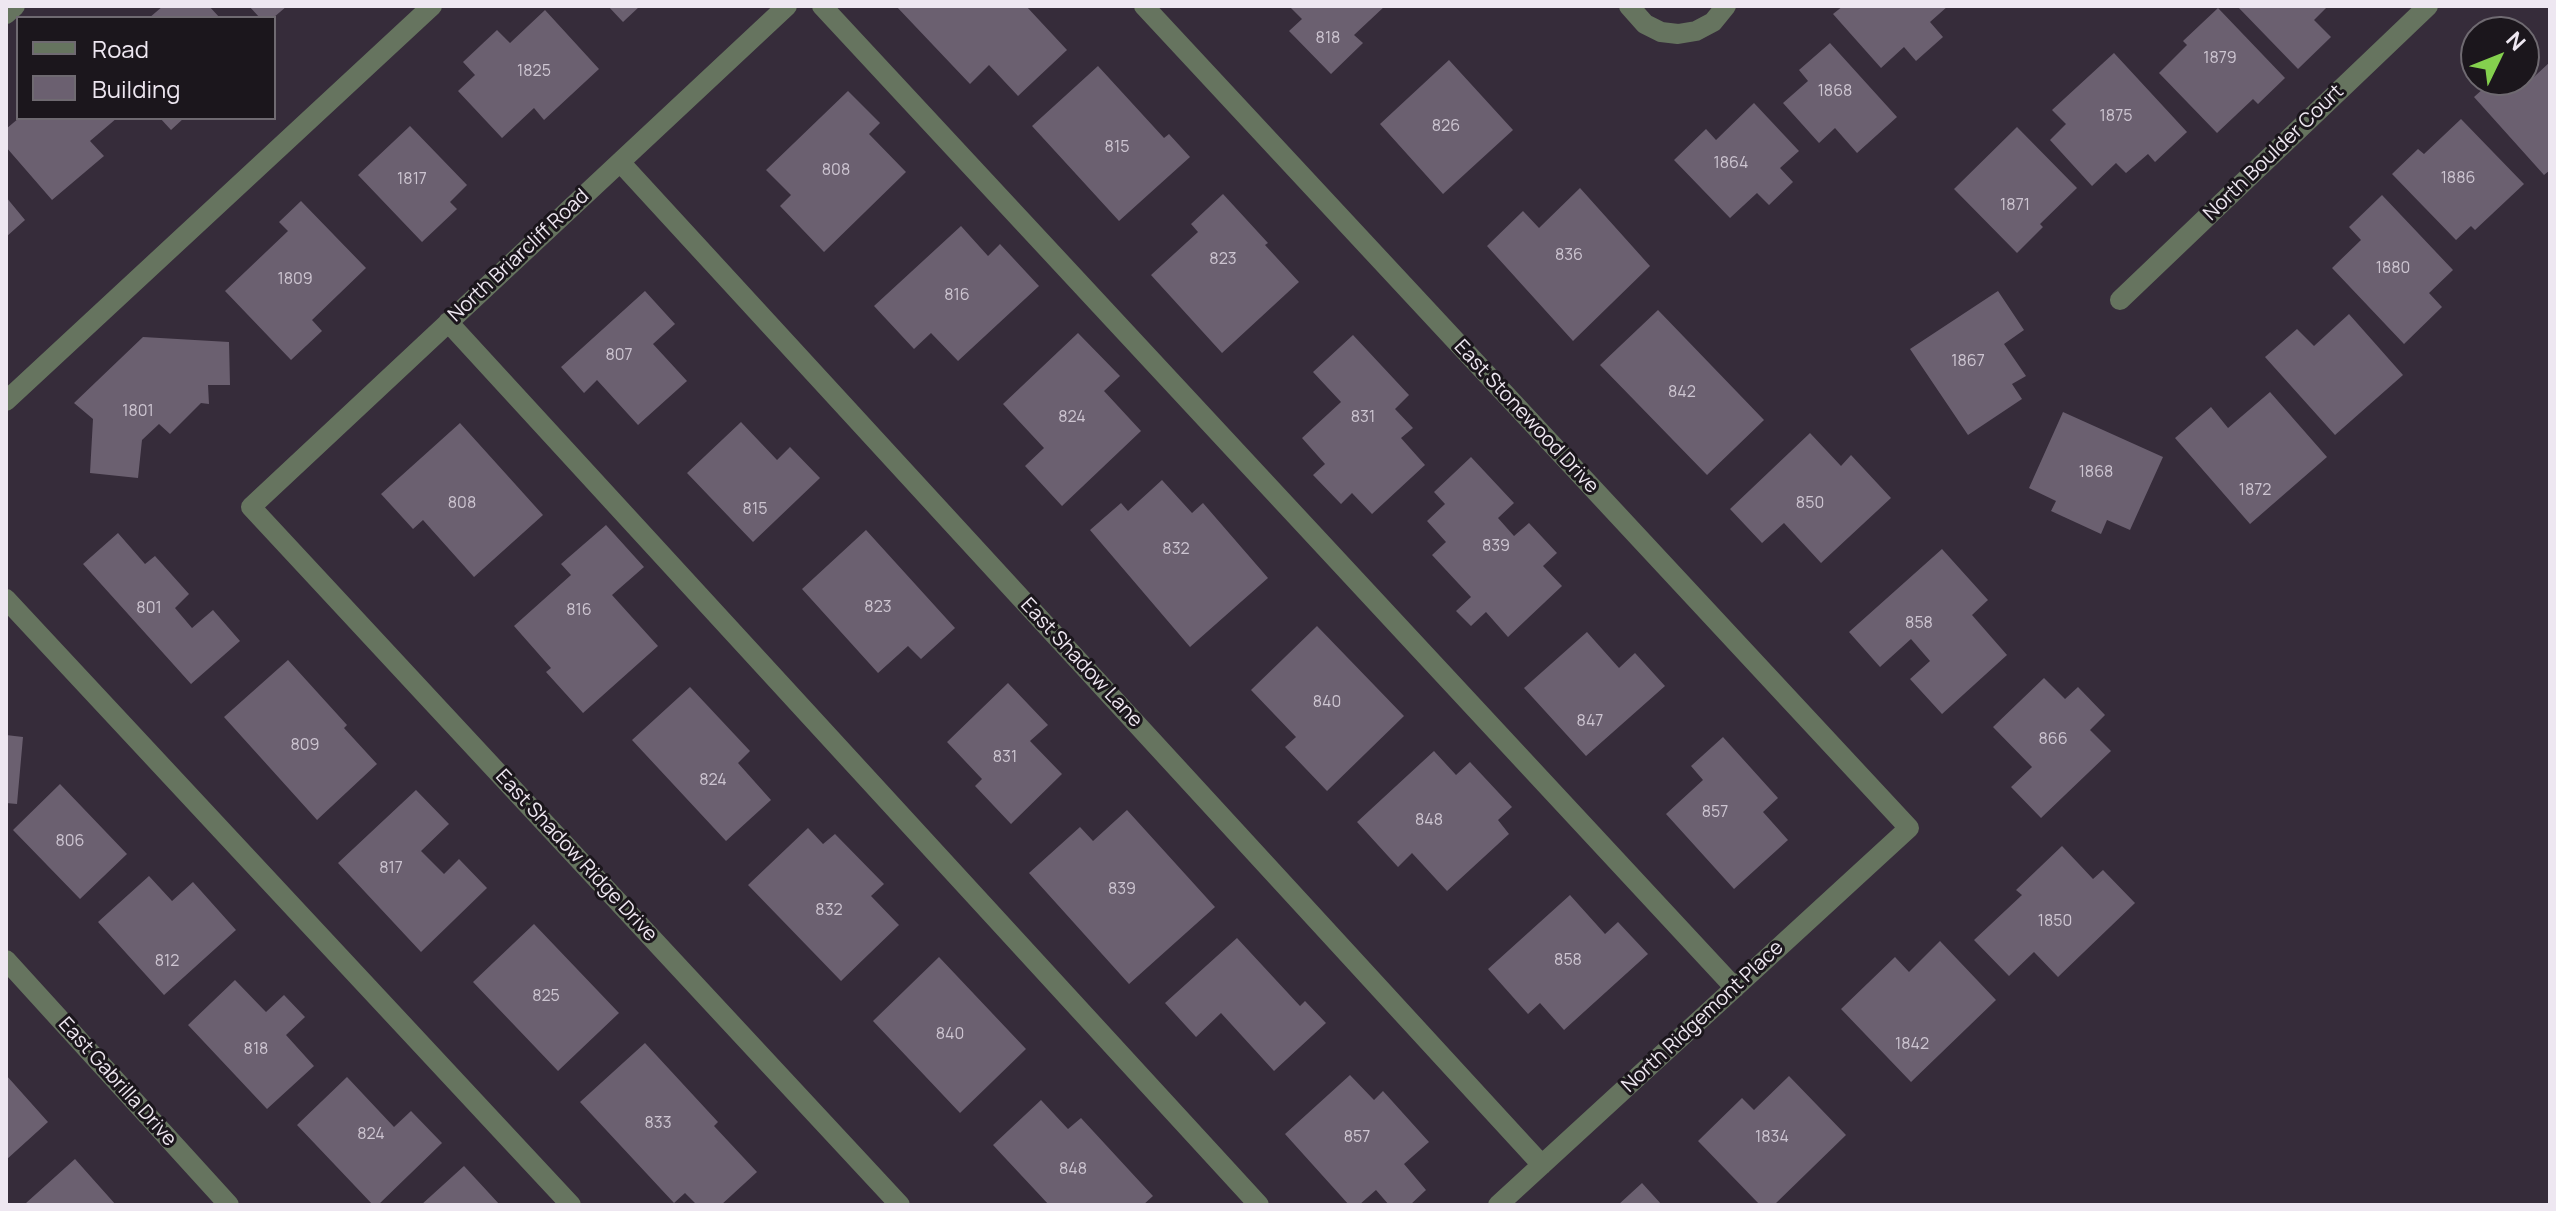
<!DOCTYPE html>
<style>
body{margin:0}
#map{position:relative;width:2556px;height:1211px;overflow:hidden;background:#362c3a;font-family:Manrope,sans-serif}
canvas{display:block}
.frame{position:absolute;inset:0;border:8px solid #eee7f1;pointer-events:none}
.legend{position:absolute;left:16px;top:16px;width:260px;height:104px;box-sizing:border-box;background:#1b161c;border:2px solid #6f6a71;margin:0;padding:10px 14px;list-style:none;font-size:24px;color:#eee7f1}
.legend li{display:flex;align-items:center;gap:16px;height:40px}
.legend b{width:40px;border:2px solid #6f6a71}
.north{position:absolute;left:2460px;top:16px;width:80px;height:80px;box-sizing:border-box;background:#1b161c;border:2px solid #6f6a71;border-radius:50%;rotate:47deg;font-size:22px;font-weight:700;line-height:32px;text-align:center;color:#eee7f1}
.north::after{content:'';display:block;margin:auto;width:28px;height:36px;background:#84d04e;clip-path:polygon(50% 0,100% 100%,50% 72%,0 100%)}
</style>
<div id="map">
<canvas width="2556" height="1211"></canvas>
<div class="frame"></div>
<ul class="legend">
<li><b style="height:10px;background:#66745f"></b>Road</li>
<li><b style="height:22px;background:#6b6070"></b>Building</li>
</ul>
<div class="north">N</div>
</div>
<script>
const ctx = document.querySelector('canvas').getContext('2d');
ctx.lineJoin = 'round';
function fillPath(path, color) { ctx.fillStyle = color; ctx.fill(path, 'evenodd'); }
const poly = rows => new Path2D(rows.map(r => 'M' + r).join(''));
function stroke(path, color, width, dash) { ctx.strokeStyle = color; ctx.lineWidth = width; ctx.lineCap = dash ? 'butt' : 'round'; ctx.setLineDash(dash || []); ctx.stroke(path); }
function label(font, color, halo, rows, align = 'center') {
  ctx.font = font + ' Manrope,sans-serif'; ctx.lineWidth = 6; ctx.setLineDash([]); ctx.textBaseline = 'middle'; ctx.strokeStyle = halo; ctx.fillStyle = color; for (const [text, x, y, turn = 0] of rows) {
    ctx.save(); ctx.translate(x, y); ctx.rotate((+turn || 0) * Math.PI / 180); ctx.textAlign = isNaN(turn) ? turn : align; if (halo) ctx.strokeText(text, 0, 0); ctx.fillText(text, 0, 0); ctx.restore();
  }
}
fillPath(poly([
 [163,6,209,6,220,18,149,18],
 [249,6,287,6,273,18,260,18],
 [608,6,640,6,623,22],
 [896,6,1026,6,1067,50,1018,96,989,65,970,84],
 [1289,6,1385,6,1354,35,1363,43,1331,74,1289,31,1302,19],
 [1843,6,1948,6,1930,22,1943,37,1916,61,1904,47,1881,68,1833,14],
 [2237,6,2328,6,2314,20,2331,37,2298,69],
 [2218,8,2285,78,2258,104,2253,99,2217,133,2159,73,2187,45,2183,41],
 [545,10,599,69,544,120,534,108,502,138,458,91,475,75,463,62,497,30,510,43],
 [1830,43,1897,117,1857,153,1835,128,1819,143,1783,103,1808,81,1799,70],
 [2114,53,2187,132,2155,162,2148,154,2126,173,2116,163,2092,186,2050,140,2066,124,2052,110],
 [1449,60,1513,130,1443,194,1380,124],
 [2550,62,2550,170,2544,175,2474,97,2493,80,2517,80,2523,87],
 [1098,66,1164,138,1169,134,1190,157,1119,221,1032,126],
 [848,91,880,123,869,134,906,172,824,252,780,206,791,195,766,170],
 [1754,103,1799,151,1780,168,1793,182,1769,205,1757,193,1730,218,1674,160,1706,129,1716,140],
 [19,118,117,118,90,141,104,156,52,200,6,147,6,129],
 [160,118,184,118,171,130],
 [2461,119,2524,184,2475,230,2471,226,2456,240,2392,174,2418,149,2424,154],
 [410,126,467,185,450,202,457,209,422,242,358,175],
 [2017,127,2077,188,2040,224,2043,227,2017,253,1954,189],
 [1580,188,1650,266,1573,341,1487,246,1523,211,1539,228],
 [1223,194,1268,243,1265,245,1299,282,1222,353,1151,275,1198,232,1191,224],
 [2382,195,2453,270,2429,293,2442,307,2404,344,2332,268,2361,240,2349,227],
 [6,197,25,220,6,237],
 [301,201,366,268,312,320,322,331,291,360,225,291,288,231,279,222],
 [961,226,988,256,1000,244,1039,286,958,361,931,333,914,349,874,306],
 [645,291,675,324,653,344,687,381,638,425,597,380,584,393,561,367],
 [1998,291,2024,330,2004,344,2026,376,2012,384,2022,399,1968,435,1910,349],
 [1658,310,1764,420,1707,475,1600,365],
 [2349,314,2403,375,2335,435,2265,357,2297,329,2314,346],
 [1078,333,1120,376,1104,391,1141,431,1062,506,1025,466,1044,448,1003,404],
 [1353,335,1409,395,1395,409,1413,428,1401,438,1425,465,1372,514,1352,493,1341,504,1313,475,1325,464,1302,438,1341,402,1313,372],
 [143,337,229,342,230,385,208,385,209,404,201,403,170,434,159,424,142,440,138,478,90,473,93,419,74,403],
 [2270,392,2327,457,2250,524,2175,438,2211,407,2228,428],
 [2063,412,2163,457,2130,530,2107,520,2101,534,2051,511,2056,501,2029,488],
 [741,422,777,460,790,447,820,478,753,542,687,473],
 [460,423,543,515,474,577,423,520,413,529,381,494],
 [1810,433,1841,466,1851,455,1891,498,1821,563,1784,523,1762,543,1730,509],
 [1471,457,1514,503,1498,518,1514,536,1529,523,1557,553,1543,566,1562,586,1508,637,1486,612,1471,626,1456,611,1471,597,1432,555,1446,542,1427,521,1445,504,1434,492],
 [1162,480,1192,513,1203,503,1268,578,1190,647,1090,530,1121,503,1128,511],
 [606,525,644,567,612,595,658,646,583,713,546,672,551,668,514,626,571,575,561,564],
 [866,530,955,628,921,659,908,646,878,673,802,589],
 [118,533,145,564,155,556,189,594,175,608,192,628,213,610,240,641,191,684,83,564],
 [1942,549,1988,600,1972,615,2007,655,1942,714,1910,679,1930,661,1911,639,1880,667,1849,632],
 [1317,626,1404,716,1327,791,1285,747,1296,737,1251,690],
 [1587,632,1619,668,1635,653,1665,686,1586,756,1524,688],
 [288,660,347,725,344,728,377,764,317,820,224,717],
 [2044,678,2065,699,2078,687,2105,715,2090,730,2111,751,2041,818,2011,787,2032,767,1993,727],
 [1008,683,1048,725,1030,741,1062,774,1011,824,975,786,982,779,947,742],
 [690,687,750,751,738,763,771,800,726,841,632,740],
 [6,735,23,737,17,804,6,803],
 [1723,737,1778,798,1763,812,1788,840,1734,889,1666,814,1703,780,1691,766],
 [1434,751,1456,775,1470,762,1512,807,1498,820,1509,834,1447,891,1412,853,1398,867,1357,822],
 [60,784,127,854,80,899,13,830],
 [416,790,449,824,421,851,444,874,459,859,487,888,421,952,338,863],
 [1127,810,1215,907,1129,984,1029,873,1080,827,1093,841],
 [808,828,823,844,835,834,884,884,871,896,899,925,841,981,748,885],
 [2062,846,2093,879,2103,870,2135,903,2058,977,2034,952,2009,976,1974,940,2022,895,2016,890],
 [149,876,172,901,193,882,236,930,164,995,98,922],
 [1570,895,1605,934,1618,922,1648,954,1564,1030,1540,1003,1528,1014,1488,969],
 [534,924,619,1013,558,1071,473,982],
 [1237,938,1300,1006,1305,1001,1326,1023,1274,1071,1221,1013,1196,1037,1165,1003],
 [1940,941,1996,1000,1911,1082,1841,1009,1895,957,1909,972],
 [939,957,1026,1049,960,1113,873,1021],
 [235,980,266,1012,284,995,305,1017,286,1035,314,1066,267,1109,188,1025],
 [645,1043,718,1122,714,1126,757,1172,721,1205,697,1205,685,1193,674,1203,580,1102],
 [6,1075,48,1122,6,1160],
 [1350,1075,1374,1100,1383,1091,1429,1142,1404,1164,1426,1190,1410,1205,1389,1205,1376,1190,1359,1205,1349,1205,1285,1134],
 [1789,1076,1846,1135,1774,1205,1760,1205,1698,1141,1742,1098,1754,1110],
 [347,1077,394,1127,411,1111,442,1143,378,1205,373,1205,297,1125],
 [1041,1100,1068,1129,1081,1118,1153,1196,1143,1205,1049,1205,993,1145],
 [75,1159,116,1205,27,1205,26,1203],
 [464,1166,500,1205,421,1205],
 [1642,1183,1662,1205,1618,1205]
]), '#6b6070');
stroke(poly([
 [787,6,251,507,900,1205],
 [822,6,1735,988],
 [1144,6,1909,828,1498,1205],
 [1629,6,1645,24,1661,32,1678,34,1696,31,1713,22,1726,6],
 [6,14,15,6],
 [620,162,1542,1165],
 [2120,300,2428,6],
 [448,322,1259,1205],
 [6,401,432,6],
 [6,599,571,1205],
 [6,960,229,1205]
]), '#66745f', 20);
label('16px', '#cdc5d1', null, [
 ["818",1328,39],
 ["1879",2220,59],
 ["1825",534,72],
 ["1868",1835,92],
 ["1875",2116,117],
 ["826",1446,127],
 ["815",1117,148],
 ["1864",1731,164],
 ["808",836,171],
 ["1886",2458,179],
 ["1817",412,180],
 ["1871",2015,206],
 ["836",1569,256],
 ["823",1223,260],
 ["1880",2393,269],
 ["1809",295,280],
 ["816",957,296],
 ["807",619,356],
 ["1867",1968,362],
 ["842",1682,393],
 ["1801",138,412],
 ["824",1072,418],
 ["831",1363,418],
 ["1868",2096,473],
 ["1872",2255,491],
 ["808",462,504],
 ["850",1810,504],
 ["815",755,510],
 ["839",1496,547],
 ["832",1176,550],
 ["823",878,608],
 ["801",149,609],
 ["816",579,611],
 ["858",1919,624],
 ["840",1327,703],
 ["847",1590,722],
 ["866",2053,740],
 ["809",305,746],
 ["831",1005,758],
 ["824",713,781],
 ["857",1715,813],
 ["848",1429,821],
 ["806",70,842],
 ["817",391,869],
 ["839",1122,890],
 ["832",829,911],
 ["1850",2055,922],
 ["858",1568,961],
 ["812",167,962],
 ["825",546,997],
 ["840",950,1035],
 ["1842",1912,1045],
 ["818",256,1050],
 ["833",658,1124],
 ["824",371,1135],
 ["857",1357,1138],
 ["1834",1772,1138],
 ["848",1073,1170]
]);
label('20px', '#eee7f1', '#1b161c', [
 ["North Boulder Court",2274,153,-44],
 ["North Briarcliff Road",519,256,-43],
 ["East Stonewood Drive",1526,417,47],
 ["East Shadow Lane",1081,663,47],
 ["East Shadow Ridge Drive",576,856,47],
 ["North Ridgemont Place",1703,1017,-43],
 ["East Gabrilla Drive",117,1082,48]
]);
</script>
